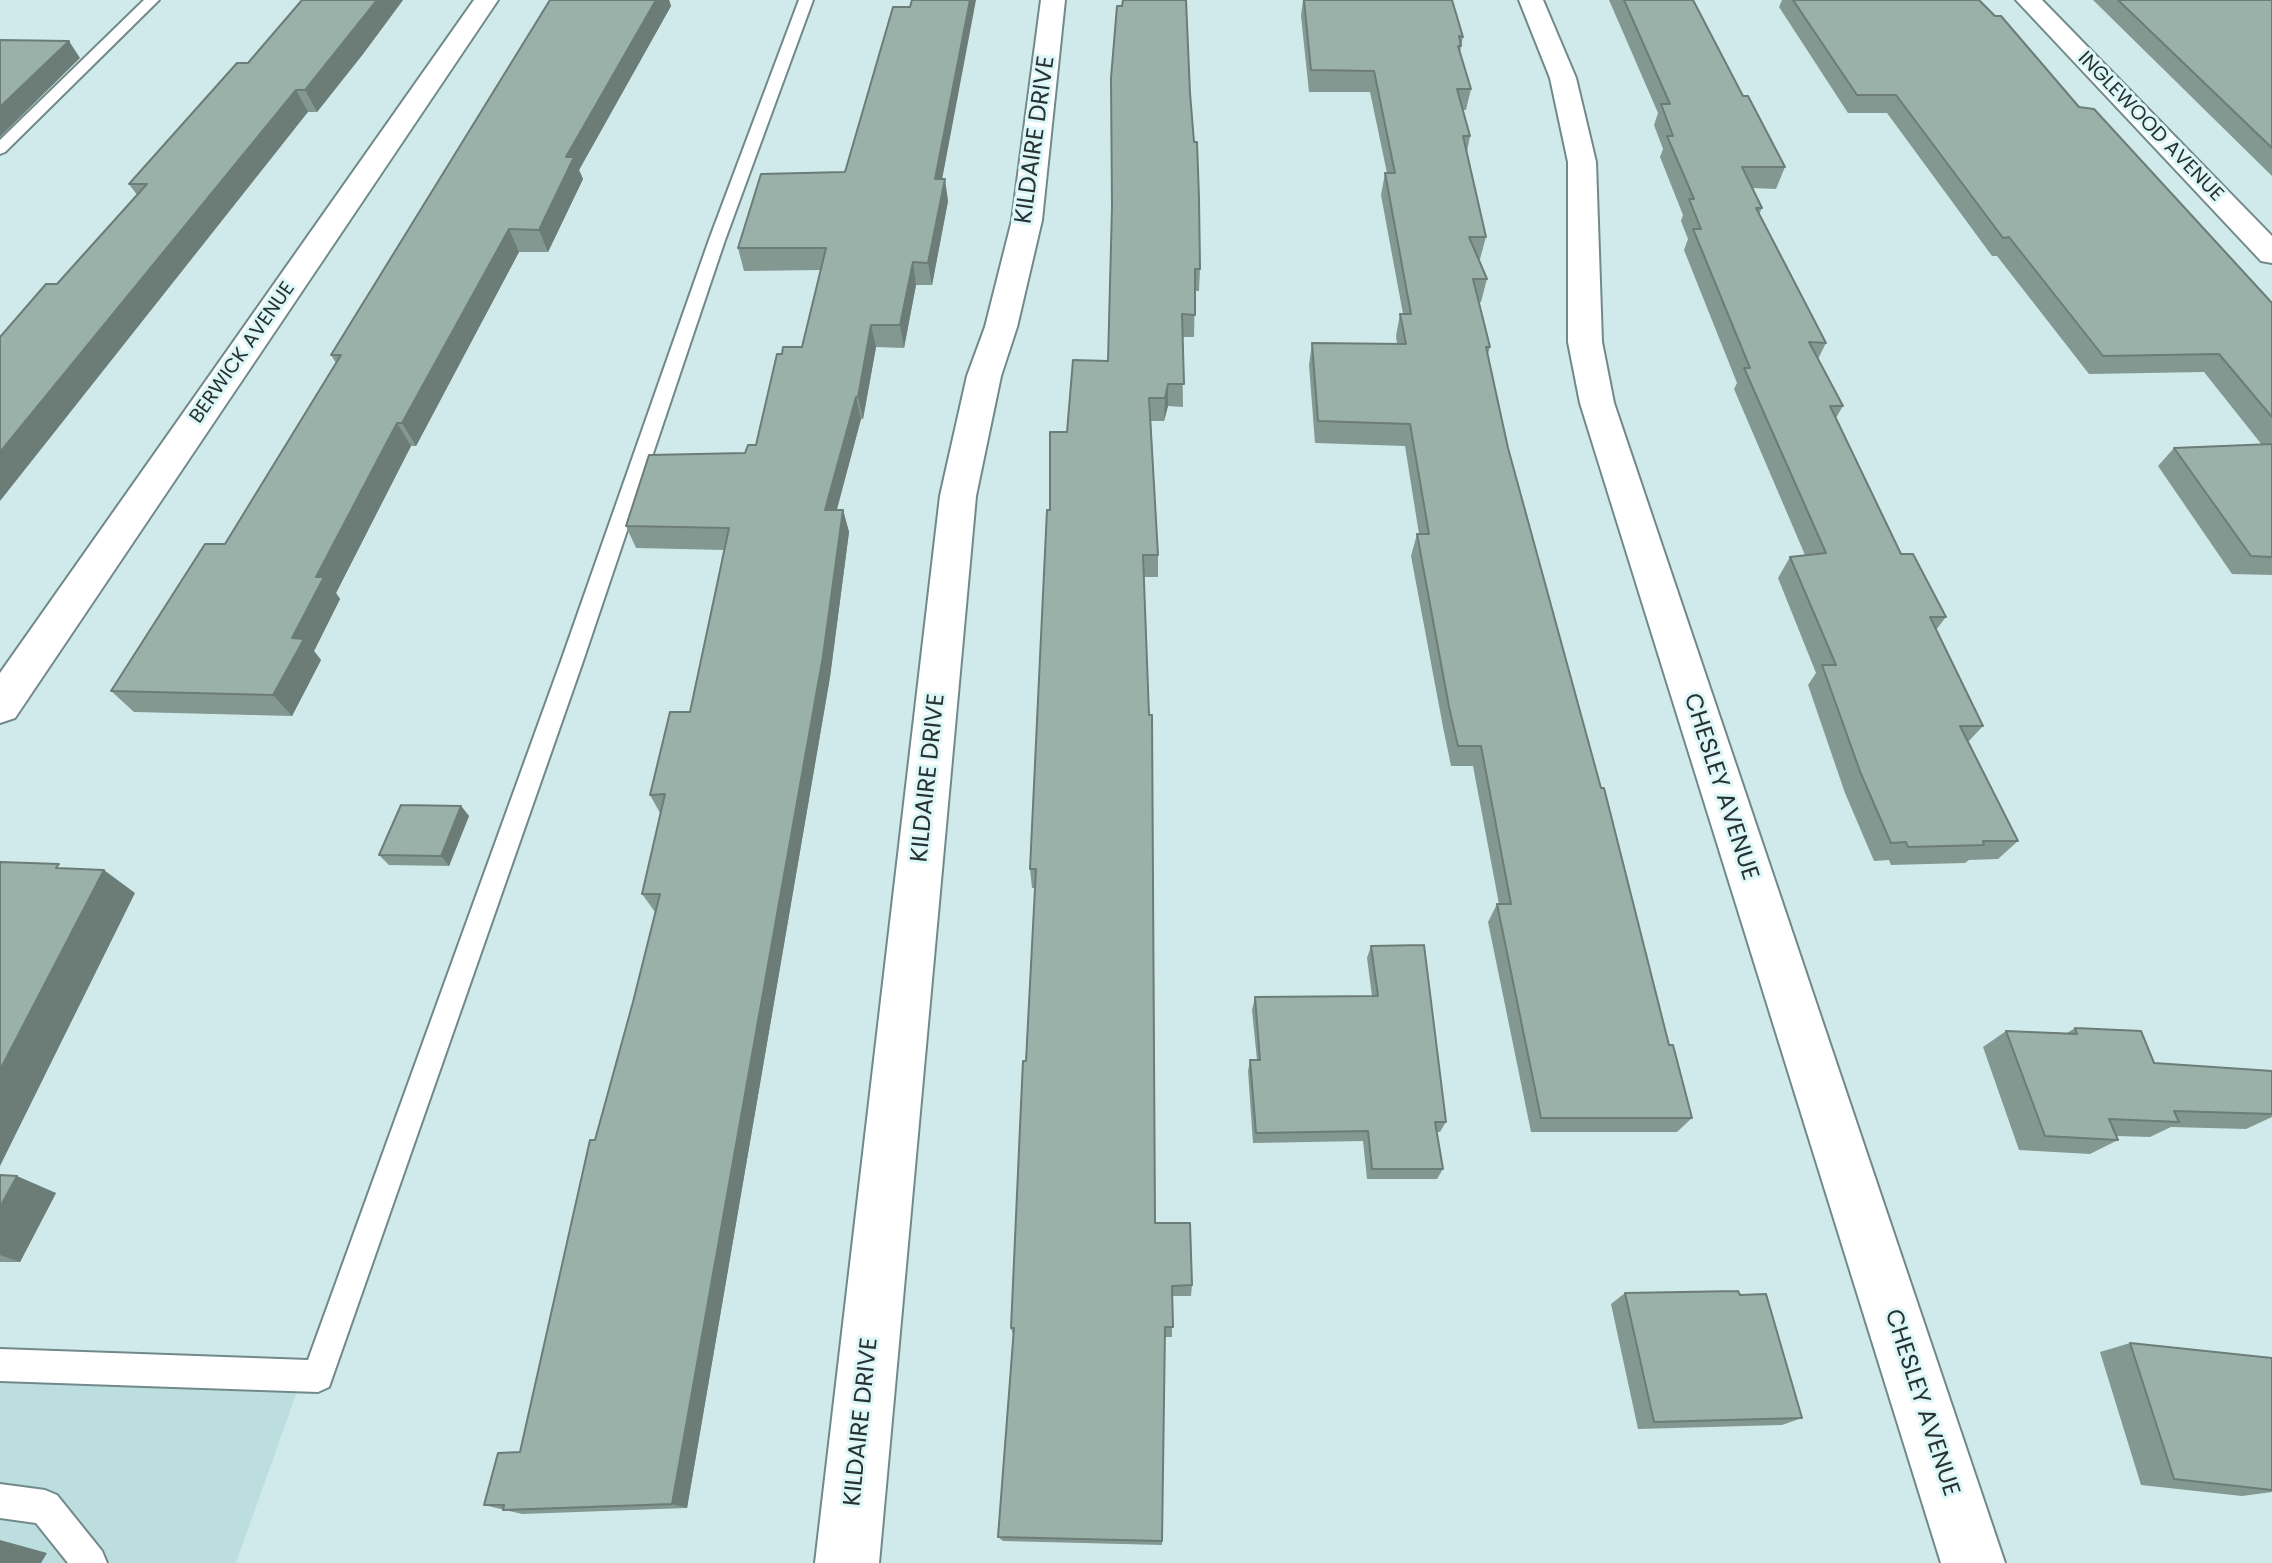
<!DOCTYPE html>
<style>
body{margin:0}
canvas{display:block;background:#d0eaeb}
</style>
<canvas width="2272" height="1563"></canvas>
<script>
const ctx = document.querySelector('canvas').getContext('2d');
ctx.lineJoin = 'round';
function fillPath(path, color) { ctx.fillStyle = color; ctx.fill(path, 'evenodd'); }
const poly = rows => new Path2D(rows.map(r => 'M' + r).join(''));
function stroke(path, color, width, dash) { ctx.strokeStyle = color; ctx.lineWidth = width; ctx.lineCap = dash ? 'butt' : 'round'; ctx.setLineDash(dash || []); ctx.stroke(path); }
function label(font, color, halo, rows, align = 'center') {
  ctx.font = font + ' Poppins,sans-serif'; ctx.lineWidth = 6; ctx.setLineDash([]); ctx.textBaseline = 'middle'; ctx.strokeStyle = halo; ctx.fillStyle = color; for (const [text, x, y, turn = 0] of rows) {
    ctx.save(); ctx.translate(x, y); ctx.rotate((+turn || 0) * Math.PI / 180); ctx.textAlign = isNaN(turn) ? turn : align; if (halo) ctx.strokeText(text, 0, 0); ctx.fillText(text, 0, 0); ctx.restore();
  }
}
fillPath(poly([
 [0,1369,303,1375,236,1563,0,1563]
]), '#bcdedf');
const lane = poly([
 [144,0,159,0,5,152,0,154,0,140,144,0],
 [799,0,813,0,725,240,582,664,329,1387,318,1392,0,1381,0,1349,308,1360,560,664,709,240,799,0],
 [0,1484,45,1490,57,1495,102,1551,107,1563,68,1563,36,1523,0,1518,0,1484]
]);
const street = poly([
 [474,0,498,0,15,718,0,723,0,673,474,0],
 [1041,0,1065,0,1042,220,1017,327,1001,376,976,496,879,1563,815,1563,940,496,967,376,985,327,1012,220,1041,0],
 [1519,0,1543,0,1576,78,1596,162,1602,342,1614,403,2005,1563,1941,1563,1580,403,1568,342,1568,162,1550,78,1519,0],
 [2016,0,2042,0,2272,236,2272,263,2261,261,2016,0]
]);
stroke(lane, '#71898a', 4);
stroke(street, '#71898a', 4);
fillPath(lane, '#fff');
fillPath(street, '#fff');
fillPath(poly([
 [302,0,403,0,363,54,317,112,308,112,57,284,137,195,129,184,248,63],
 [550,0,669,0,671,6,579,170,583,179,548,252,519,252,416,446,411,446,336,593,340,599,314,651,321,660,292,716,134,712,111,691,225,544,336,363,331,355],
 [1303,0,1452,0,1463,37,1460,52,1471,89,1466,110,1463,110,1470,136,1467,152,1486,237,1480,259,1478,259,1487,279,1481,302,1478,302,1490,347,1488,354,1508,448,1669,1045,1692,1118,1677,1132,1531,1132,1488,922,1497,904,1499,904,1473,766,1451,766,1443,727,1411,556,1417,534,1419,534,1405,446,1315,443,1309,365,1312,343,1397,344,1396,336,1400,314,1403,314,1381,195,1385,173,1387,173,1370,92,1309,92,1301,16],
 [1609,0,1693,0,1743,96,1785,167,1776,189,1752,188,1762,208,1759,214,1826,343,1818,359,1843,406,1836,418,1901,554,1946,617,1936,630,1983,726,1968,742,2018,841,1998,859,1969,860,1965,863,1891,865,1889,860,1874,861,1845,793,1808,685,1816,673,1778,578,1790,557,1805,555,1734,389,1737,383,1684,250,1688,239,1681,221,1683,215,1660,157,1663,149,1654,125,1658,113],
 [1782,0,1979,0,2079,107,2272,303,2272,575,2232,574,2158,466,2174,448,2262,445,2204,372,2089,374,1997,256,1992,256,1887,113,1848,113,1779,7],
 [2093,0,2272,0,2272,176],
 [910,7,942,179,948,201,932,285,916,285,904,348,876,347,863,419,861,419,836,510,843,510,849,532,830,677,687,1508,522,1514,484,1505,520,1452,595,1140,633,1002,655,912,642,894,660,813,650,795,690,712,725,550,636,548,626,526,756,445,782,354,802,347,821,270,744,271,738,248,845,172],
 [1190,93,1200,269,1199,291,1195,291,1194,337,1182,337,1183,407,1168,406,1164,421,1151,421,1158,555,1158,577,1143,577,1155,1223,1192,1285,1191,1296,1172,1296,1172,1337,1165,1337,1162,1541,1162,1545,1003,1541,998,1537,1013,1335,1011,1328,1035,888,1032,888,1030,869,1050,510,1067,432,1108,361],
 [461,806,469,816,449,866,389,865,379,855],
 [1371,946,1446,1122,1440,1132,1437,1132,1443,1169,1437,1179,1367,1179,1363,1141,1253,1143,1248,1071,1250,1060,1257,1060,1252,1010,1255,997,1372,996,1367,958],
 [2075,1028,2154,1063,2272,1071,2272,1117,2246,1129,2171,1127,2150,1137,2116,1136,2118,1140,2090,1154,2019,1150,1983,1047,2006,1031,2067,1033],
 [0,1175,56,1193,20,1262,0,1262],
 [1625,1293,1802,1418,1782,1425,1638,1429,1611,1304],
 [2130,1343,2272,1358,2272,1492,2242,1496,2141,1485,2100,1352]
]), '#849892');
fillPath(poly([
 [377,0,403,0,363,54,317,112,305,90],
 [656,0,669,0,671,6,579,170,583,179,548,252,539,230,566,157],
 [970,0,976,0,938,201,935,179],
 [69,41,80,58,0,137,0,107],
 [296,90,308,112,0,501,0,452],
 [945,179,948,201,932,285,928,263],
 [509,229,519,252,416,446,402,423],
 [913,262,916,285,904,348,900,325],
 [871,325,876,347,863,419,858,397],
 [1168,384,1168,406,1164,421,1165,398],
 [856,397,861,419,831,532,825,510],
 [397,423,411,446,336,593,340,599,314,651,321,660,292,716,273,695,292,638,316,577],
 [843,510,849,532,830,677,687,1508,672,1504],
 [461,806,469,816,449,866,441,856],
 [104,870,135,893,0,1166,0,1070],
 [17,1176,56,1193,20,1262,0,1255,0,1207],
 [0,1540,47,1553,41,1563,0,1563]
]), '#6c7c77');
const building = poly([
 [302,0,377,0,305,90,296,90,0,452,0,337,46,284,57,284,147,184,129,184,237,63,248,63,302,0],
 [550,0,656,0,566,157,574,157,539,230,509,229,402,423,397,423,316,577,324,577,292,638,304,639,273,695,111,691,205,544,225,544,341,355,331,355,550,0],
 [912,0,970,0,935,179,945,179,928,263,913,262,900,325,871,325,858,397,856,397,825,510,843,510,823,656,672,1504,503,1510,504,1505,484,1505,498,1453,520,1452,590,1140,595,1140,633,1002,660,894,642,894,665,794,650,795,670,712,690,712,729,528,626,526,649,455,745,453,748,445,756,445,777,354,782,354,783,347,802,347,826,248,738,248,761,174,845,172,893,7,910,7,912,0],
 [1123,0,1186,0,1190,93,1194,142,1197,142,1199,198,1200,269,1195,269,1195,315,1182,314,1184,384,1168,384,1165,398,1149,398,1158,555,1143,555,1149,715,1152,715,1155,1223,1190,1223,1192,1285,1172,1286,1173,1327,1165,1327,1162,1541,998,1537,1014,1328,1011,1328,1020,1127,1023,1061,1026,1061,1036,869,1030,869,1047,510,1050,510,1050,432,1067,432,1073,360,1108,361,1112,207,1111,78,1117,6,1122,6,1123,0],
 [1304,0,1452,0,1463,37,1459,36,1461,46,1458,46,1471,89,1457,89,1470,136,1463,136,1486,237,1469,237,1487,279,1473,279,1490,347,1486,347,1508,448,1601,788,1604,788,1669,1045,1673,1045,1692,1118,1541,1118,1497,904,1511,904,1481,746,1458,746,1449,707,1417,534,1429,534,1410,424,1318,421,1312,343,1406,344,1400,314,1411,314,1385,173,1395,173,1374,71,1311,70,1304,0],
 [1624,0,1693,0,1743,96,1748,96,1785,167,1742,167,1762,208,1756,208,1826,343,1809,342,1843,406,1830,406,1901,554,1913,554,1946,617,1930,617,1983,726,1960,726,2018,841,1983,841,1984,845,1908,847,1906,842,1891,843,1861,774,1822,665,1836,665,1790,557,1826,553,1744,368,1750,368,1693,229,1701,229,1689,199,1694,199,1667,136,1673,136,1661,104,1670,104,1624,0],
 [1793,0,1979,0,1995,16,2001,16,2079,107,2094,109,2272,303,2272,417,2219,354,2103,356,2009,237,2003,238,1896,95,1857,95,1793,0],
 [2118,0,2272,0,2272,148,2118,0],
 [0,40,69,41,0,107,0,40],
 [2272,444,2272,557,2251,556,2174,448,2272,444],
 [401,805,461,806,441,856,379,855,401,805],
 [0,862,59,864,56,868,104,870,0,1070,0,862],
 [1424,945,1446,1122,1435,1122,1443,1169,1372,1169,1368,1131,1256,1133,1250,1060,1260,1060,1255,997,1378,996,1371,946,1424,945],
 [2075,1028,2141,1031,2154,1063,2272,1071,2272,1114,2174,1111,2179,1122,2109,1119,2118,1140,2045,1136,2006,1031,2077,1034,2075,1028],
 [0,1175,17,1176,0,1207,0,1175],
 [1738,1291,1740,1295,1766,1294,1802,1418,1654,1422,1625,1293,1738,1291],
 [2130,1343,2272,1358,2272,1490,2174,1479,2130,1343]
]);
fillPath(building, '#9ab1aa');
stroke(building, '#6c7c77', 2);
label('20px', '#283232', '#ddf7f8', [
 ["INGLEWOOD AVENUE",2150,127,46],
 ["BERWICK AVENUE",243,353,-55]
]);
label('24px', '#283232', '#ddf7f8', [
 ["KILDAIRE DRIVE",1036,140,-82],
 ["KILDAIRE DRIVE",929,778,-84],
 ["CHESLEY AVENUE",1720,787,72],
 ["CHESLEY AVENUE",1921,1403,72],
 ["KILDAIRE DRIVE",862,1422,-84]
]);
</script>
